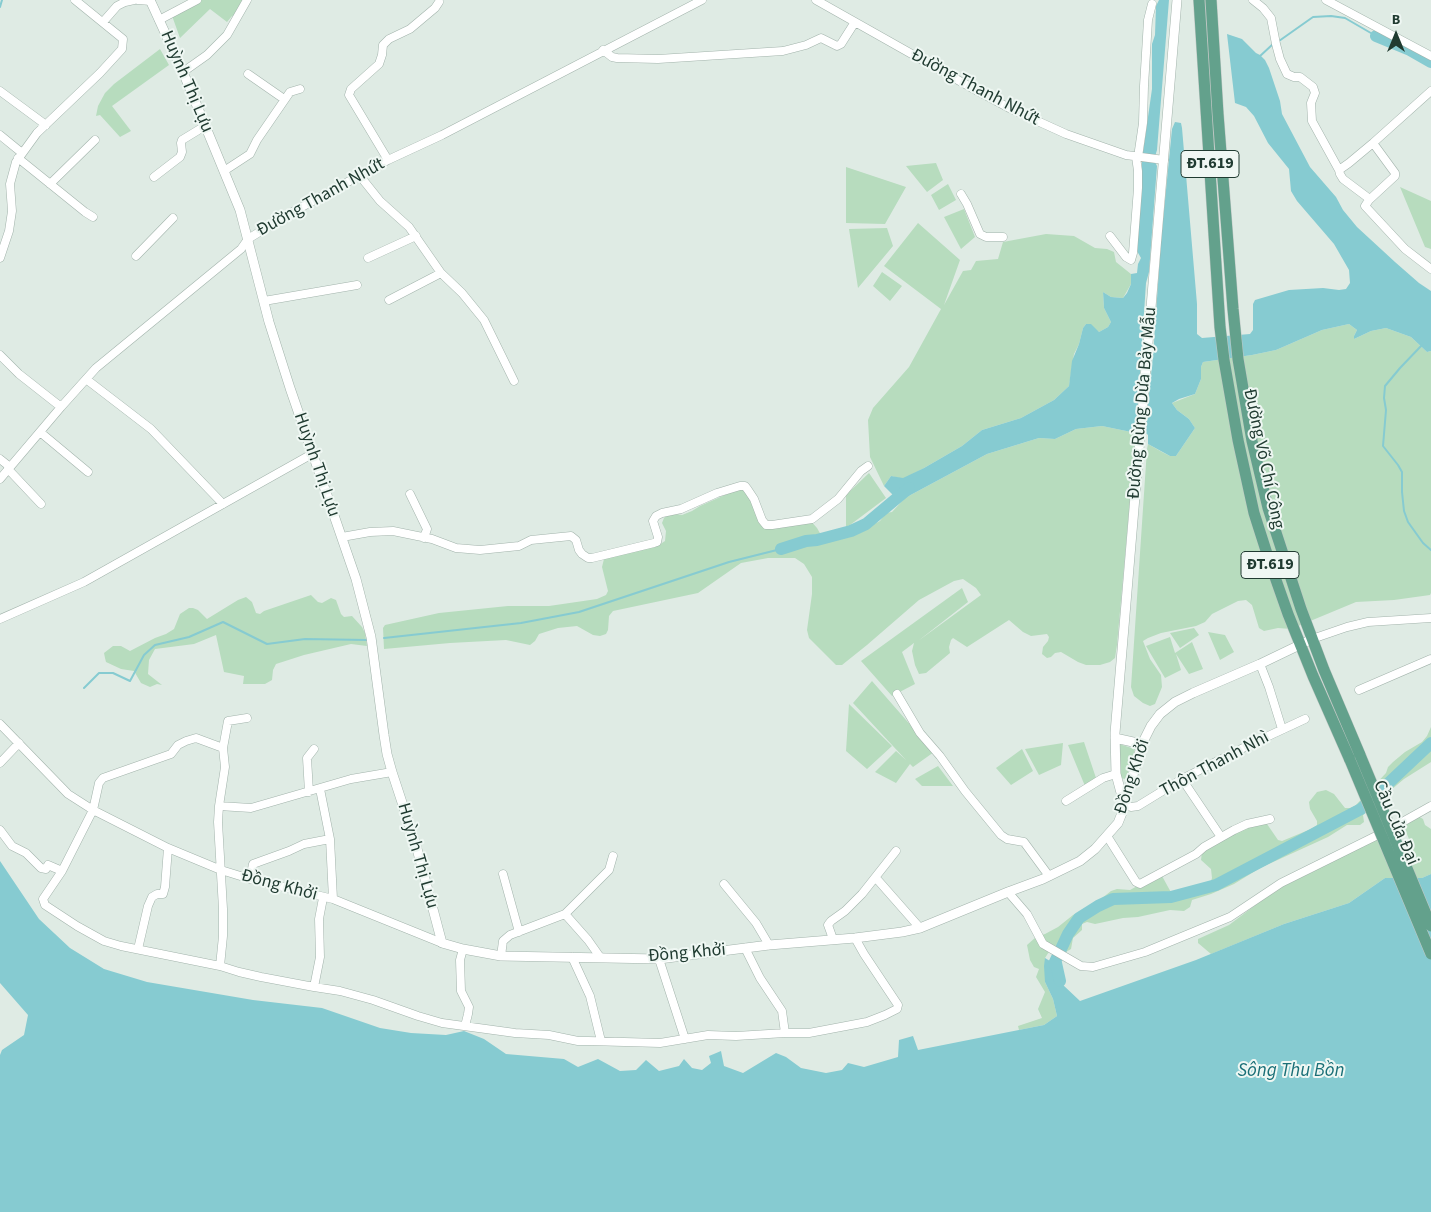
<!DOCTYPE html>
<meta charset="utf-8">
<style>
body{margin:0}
#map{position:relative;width:1431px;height:1212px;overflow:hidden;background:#dfebe4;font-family:"Source Sans 3",sans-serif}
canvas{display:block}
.north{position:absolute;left:1371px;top:10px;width:50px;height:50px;-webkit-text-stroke:4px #eff7f3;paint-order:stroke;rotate:0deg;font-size:14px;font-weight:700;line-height:20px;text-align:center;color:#203b31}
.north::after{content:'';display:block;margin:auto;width:18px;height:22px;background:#203b31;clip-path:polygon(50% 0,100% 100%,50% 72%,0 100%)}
</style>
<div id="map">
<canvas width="1431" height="1212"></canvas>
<div class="north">B</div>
</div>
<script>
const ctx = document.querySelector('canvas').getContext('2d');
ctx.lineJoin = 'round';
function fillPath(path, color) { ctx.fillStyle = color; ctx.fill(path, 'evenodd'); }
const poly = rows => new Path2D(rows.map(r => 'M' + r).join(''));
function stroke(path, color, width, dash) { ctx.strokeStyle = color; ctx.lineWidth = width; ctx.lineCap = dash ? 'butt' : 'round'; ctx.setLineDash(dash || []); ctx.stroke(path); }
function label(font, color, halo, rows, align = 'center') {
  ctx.font = font + ' "Source Sans 3",sans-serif'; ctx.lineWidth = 4; ctx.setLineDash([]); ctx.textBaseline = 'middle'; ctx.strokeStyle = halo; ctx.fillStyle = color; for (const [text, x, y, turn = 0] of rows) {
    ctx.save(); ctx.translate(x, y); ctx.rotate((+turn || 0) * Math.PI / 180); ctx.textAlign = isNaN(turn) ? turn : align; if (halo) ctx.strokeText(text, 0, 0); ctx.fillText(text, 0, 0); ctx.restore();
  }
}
fillPath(poly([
 [192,0,244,0,237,15,232,16,227,22,210,9,180,38,171,13],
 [160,49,169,65,112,106,131,131,120,137,100,115,96,116,98,106,105,93,114,84],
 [936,163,943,180,927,192,906,166],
 [846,167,906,187,885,224,846,223],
 [948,184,956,200,939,210,931,195],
 [1400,187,1431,201,1431,249,1425,247],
 [964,209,975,237,961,249,944,217],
 [918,223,960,260,944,305,963,271,971,270,976,261,998,259,1003,242,1046,234,1074,236,1095,248,1107,249,1114,252,1116,262,1131,274,1131,284,1123,298,1111,297,1103,292,1104,308,1111,322,1108,327,1099,332,1086,324,1083,328,1079,344,1074,354,1069,386,1054,400,1021,418,982,430,962,446,924,468,903,479,891,476,884,486,870,457,868,420,873,408,909,367,941,309,884,266],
 [887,228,893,246,858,288,849,229],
 [882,272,902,286,890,301,873,286],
 [1349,324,1357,330,1354,336,1354,339,1371,331,1386,328,1411,337,1427,352,1431,351,1431,593,1430,595,1394,600,1356,602,1291,629,1278,628,1264,631,1259,628,1252,605,1246,600,1238,601,1212,614,1205,622,1196,626,1161,633,1148,638,1143,641,1150,659,1161,675,1162,687,1155,704,1150,706,1143,703,1134,696,1131,687,1147,449,1148,444,1162,452,1170,456,1176,456,1195,428,1189,419,1177,410,1172,403,1195,394,1201,379,1201,367,1203,362,1252,355,1276,350,1322,330],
 [1102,426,1136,433,1117,645,1115,658,1110,662,1100,665,1086,665,1078,662,1061,652,1055,653,1051,657,1047,658,1042,654,1043,647,1048,641,1049,637,1047,634,1031,636,1023,632,1009,620,967,647,953,638,951,640,949,647,950,653,926,673,919,674,915,665,912,651,914,643,902,652,915,684,892,696,861,661,962,588,968,602,918,641,981,595,976,588,963,579,954,581,919,600,867,645,842,665,836,665,809,638,807,630,812,594,812,577,804,564,795,558,768,558,741,563,698,593,613,611,609,616,608,630,606,634,600,636,593,635,577,626,558,628,539,634,535,641,530,645,506,640,450,643,384,649,383,628,385,625,439,613,508,606,549,606,597,599,606,595,608,591,602,567,604,559,659,545,665,541,666,531,662,523,664,518,669,513,682,515,692,511,700,506,743,487,766,524,809,519,817,528,825,542,849,537,880,521,886,513,892,512,905,498,987,454,1039,438,1055,439,1076,429],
 [869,473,886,498,846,528,846,495],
 [311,595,318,602,322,603,331,598,336,600,341,614,344,617,352,616,362,627,365,633,367,646,351,644,304,655,276,664,273,670,272,680,265,684,243,684,244,676,224,672,216,635,194,644,155,649,149,660,148,674,162,685,157,684,150,687,141,683,134,671,121,669,106,662,105,658,104,653,113,646,121,646,130,651,155,638,166,634,174,629,180,614,189,608,193,608,198,610,207,619,238,600,246,597,252,602,256,613,260,614,264,611],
 [1194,628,1199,635,1180,648,1170,633],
 [1208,632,1225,635,1234,652,1220,660],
 [1170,637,1175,653,1192,642,1203,669,1189,674,1176,654,1181,670,1165,678,1146,646],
 [872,681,934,752,913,767,910,764,896,783,875,772,896,751,906,760,853,703],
 [849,704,892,746,867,769,846,751],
 [1431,727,1431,762,1404,779,1378,801,1371,809,1363,815,1364,822,1360,825,1347,825,1328,837,1260,868,1234,884,1211,894,1192,900,1190,907,1184,911,1170,910,1138,917,1123,918,1095,924,1087,922,1082,924,1082,930,1073,938,1071,949,1066,952,1052,947,1045,958,1045,982,1053,999,1057,1016,1044,1025,1019,1030,1018,1026,1042,1018,1038,1009,1045,992,1036,977,1039,969,1034,967,1030,960,1027,945,1036,937,1045,934,1058,927,1073,915,1092,906,1111,891,1117,889,1130,890,1152,878,1162,876,1173,896,1189,892,1211,881,1212,878,1211,869,1201,860,1202,852,1246,827,1263,823,1267,824,1278,840,1282,841,1311,829,1317,825,1317,821,1310,809,1309,802,1317,792,1326,790,1334,794,1345,808,1350,808,1355,806,1386,773,1388,767,1393,762,1405,752,1422,742,1427,736],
 [1084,742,1097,781,1085,786,1068,745],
 [1063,743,1061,765,1039,775,1025,749],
 [1119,744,1135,749,1126,779,1120,778],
 [1022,749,1033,771,1011,785,996,768],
 [938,766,953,786,922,786,915,779],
 [1418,816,1423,819,1425,825,1431,829,1431,874,1422,878,1385,878,1349,903,1284,924,1211,954,1198,943,1198,939,1229,925,1278,888,1386,831,1404,847,1408,846,1409,843,1409,839,1404,827,1405,825]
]), '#b7dcbe');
fillPath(poly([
 [1159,0,1169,0,1157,150,1154,160,1157,166,1149,272,1146,283,1136,433,1102,426,1076,429,1055,439,1039,438,987,454,905,498,896,498,884,486,891,476,903,478,924,468,962,446,982,430,1021,418,1054,400,1069,386,1072,361,1079,344,1083,328,1086,324,1091,324,1099,332,1108,327,1111,322,1104,308,1103,292,1111,297,1123,298,1127,293,1131,284,1131,274,1137,273,1138,264,1141,258,1137,251,1141,196,1142,159,1152,89,1152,44,1155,35,1156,6],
 [1227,34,1242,39,1256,53,1260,55,1265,60,1269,68,1280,101,1282,114,1310,167,1336,197,1343,210,1357,227,1395,262,1419,283,1431,291,1431,351,1427,352,1411,337,1386,328,1371,331,1354,339,1354,336,1357,330,1349,324,1322,330,1276,350,1252,355,1203,362,1201,367,1201,379,1195,394,1179,399,1172,403,1177,410,1189,419,1195,428,1176,456,1170,456,1148,444,1148,435,1145,432,1153,356,1161,241,1172,129,1175,122,1181,123,1182,128,1197,304,1197,334,1202,338,1250,334,1253,330,1253,304,1255,300,1289,290,1323,288,1339,290,1346,289,1350,283,1349,270,1334,244,1297,201,1291,191,1289,169,1268,143,1254,116,1246,107,1235,103],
 [0,861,39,919,70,948,104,969,147,982,253,1000,322,1008,380,1028,411,1033,446,1035,464,1031,484,1039,506,1054,564,1059,578,1067,598,1059,620,1071,636,1070,646,1060,659,1071,679,1066,684,1059,692,1068,702,1070,711,1063,709,1056,721,1051,724,1066,743,1073,776,1053,786,1057,801,1068,826,1073,842,1070,848,1063,864,1067,898,1057,899,1040,913,1036,918,1050,1044,1025,1057,1016,1053,999,1045,982,1044,966,1045,958,1063,969,1062,984,1080,1001,1196,960,1284,924,1349,903,1385,878,1422,878,1431,874,1431,1212,0,1212,0,1055,2,1050,24,1035,28,1015,0,983]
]), '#86cbd1');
stroke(poly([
 [0,7,2,0],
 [1279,41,1313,17,1331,16,1345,18,1376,36],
 [1259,57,1273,44],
 [1422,345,1400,368,1385,386,1384,398,1386,410,1383,446,1398,465,1402,472,1402,492,1404,511,1408,522,1423,543,1431,550],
 [384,638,521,623,579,612,729,562,781,549],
 [84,688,99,673,113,673,130,681,144,655,155,645,189,637,223,622,267,644,305,639,367,640]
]), '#86cbd1', 2);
stroke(poly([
 [1376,36,1410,50,1431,62],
 [781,549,806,541,817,540,851,531,866,524,909,488],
 [1060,981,1056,963,1054,964,1068,934,1079,918,1098,906,1113,899,1171,897,1216,885,1361,809,1431,743]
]), '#86cbd1', 12);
const minor = poly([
 [138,0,151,1],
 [816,0,972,88,1011,109,1066,134,1126,155,1164,160],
 [1253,0,1263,8,1271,18,1276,44,1280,59,1287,74,1294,77,1300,77,1313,87,1315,93,1311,103,1312,121,1339,170,1340,174,1343,179,1367,197,1369,200],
 [1326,0,1431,56],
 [159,20,197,0],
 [103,22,117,6,125,2,134,0],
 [603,50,612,57,617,58,658,59,783,51,806,45,821,38,837,46,841,44,855,22],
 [183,72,207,55,227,35,247,0],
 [248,74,284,99],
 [0,91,46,125],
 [0,135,22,153],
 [1373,143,1395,173,1395,176,1369,200,1365,206,1405,249,1431,269],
 [1138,157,1143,123,1144,86,1148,20,1152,4],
 [18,158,85,212,93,217],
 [388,160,349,95,351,89,379,64,382,55,383,45,389,39,410,29,435,8,439,2],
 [1339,170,1349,163,1373,143,1431,91],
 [224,171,250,154,257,140,290,92,300,89],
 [360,176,380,201,409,227,441,273,462,293,484,320,514,381],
 [154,177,180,157,182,152,181,143,182,140,205,126],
 [50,184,95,140],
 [961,194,967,204,980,234,986,237,1003,237],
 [1110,236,1126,257,1131,260,1133,253,1138,188,1138,171,1136,157],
 [136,256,173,218],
 [0,258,9,231,12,211,10,184,16,162,37,133,100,73,122,49,123,39,75,0],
 [368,258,416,236],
 [389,300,441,273],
 [264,301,357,285],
 [0,355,19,374,61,407],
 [86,379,151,429,223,504],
 [40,432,88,472],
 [0,459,10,467],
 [8,469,41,504],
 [0,479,61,407,96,368,241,249,248,239,287,215,388,160,442,135,702,0],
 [410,494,427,529,424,538],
 [342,537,370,532,393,531,432,539,456,548,480,550,519,546,531,540,571,536,576,540,579,550,582,554,588,558,592,558,654,543,657,542,658,537,653,521,656,516,662,513,681,509,717,493,740,486,745,486,748,490,754,499,762,520,766,525,772,525,812,519,838,499,861,471,868,466],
 [0,619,84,582,312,454],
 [1312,639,1347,627,1368,622,1431,618],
 [1260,664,1269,687,1282,729],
 [1359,690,1431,659],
 [897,694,920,733,940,756,965,791,1001,835,1007,839,1024,842,1049,876],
 [0,724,68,794,93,810,168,848,221,870,250,879,333,899,442,943],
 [223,748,196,738,186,741,178,745,171,754,103,778,99,783,93,810,62,871,43,899,45,905,77,926,104,941,121,946,220,966,239,972,261,977,314,987,340,991,373,1000,418,1016,442,1023,515,1033,549,1035,578,1041,588,1041,660,1043,708,1035,736,1036,785,1033,809,1033,867,1022,885,1015,897,1009,898,1005,864,954,855,938],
 [0,763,19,743],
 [1182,779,1221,837],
 [320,789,330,839,333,899],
 [309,792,307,758,314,749],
 [1066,801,1103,778,1116,774],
 [1124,805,1131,807,1138,806,1182,779,1249,745,1305,719],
 [219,806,251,808,351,779,392,772],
 [0,830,12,846,26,853,41,868,46,869,48,865,62,871],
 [1107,836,1136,882,1140,884,1196,854,1204,847,1234,830,1247,824,1270,819],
 [503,874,519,932],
 [876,878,920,928],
 [250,879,253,864,289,851,304,844,330,839],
 [724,884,756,923,769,945],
 [1008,892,1027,914,1043,944,1081,966,1093,967,1145,952,1230,917,1281,883,1390,829,1431,806],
 [565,914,588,940,600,957],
 [833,939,828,925,831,921,845,911,862,894,896,851],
 [745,948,760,978,782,1011,785,1033],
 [138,949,148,906,152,897,157,894,163,894,165,887,168,848],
 [463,949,460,960,461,991,469,1007,468,1014,465,1026],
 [501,956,503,941,510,935,565,914,609,870,613,856],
 [572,957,590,996,601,1041],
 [659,959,685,1039],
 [220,966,223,936,223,909,218,822,219,806,225,767,223,748,228,721,247,718],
 [314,987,320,957,319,919,323,898]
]);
const tertiary = poly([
 [150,0,183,72,240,210,269,322,290,388,356,579,371,637,384,735,387,754,392,772,416,845,442,943,463,949,501,956,659,959,769,945,855,938,902,932,920,928,1008,892,1043,879,1080,861,1095,849,1118,823,1122,813,1142,744,1151,726,1160,714,1175,702,1193,693,1260,664,1312,639],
 [1115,738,1142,744],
 [1124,804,1116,774,1115,733,1177,0]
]);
const primary = poly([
 [1199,0,1220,327,1224,360,1238,440,1254,513,1269,560,1288,614,1313,676,1350,760],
 [1211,0,1218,114,1233,309,1238,359,1252,441,1268,508,1301,609,1324,670,1360,755]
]);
stroke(minor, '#a2b3ab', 9);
stroke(tertiary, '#a2b3ab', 10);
stroke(primary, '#c1c8c5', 12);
stroke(minor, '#fff', 8);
stroke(tertiary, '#fff', 9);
stroke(primary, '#63a18c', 11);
const primaryBridge = poly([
 [1360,755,1431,926],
 [1350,760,1431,954]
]);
stroke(primaryBridge, '#c1c8c5', 12, []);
stroke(primaryBridge, '#63a18c', 11);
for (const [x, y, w] of [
 [1210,164,58],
 [1270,565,58]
]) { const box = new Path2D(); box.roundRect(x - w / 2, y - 13.5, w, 27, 4); ctx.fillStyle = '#eff7f3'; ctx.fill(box); stroke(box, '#203b31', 1); }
label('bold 16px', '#203b31', null, [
 ["ĐT.619",1210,164],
 ["ĐT.619",1270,565]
]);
label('18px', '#203b31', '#eff7f3', [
 ["Huỳnh Thị Lựu",186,82,67],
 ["Đường Thanh Nhứt",975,88,28],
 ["Đường Thanh Nhứt",321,198,-29],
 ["Đường Rừng Dừa Bảy Mẫu",1143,403,-85],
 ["Đường Võ Chí Công",1263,459,78],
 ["Huỳnh Thị Lựu",316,465,71],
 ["Thôn Thanh Nhì",1215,765,-28],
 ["Đồng Khởi",1133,777,-72],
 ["Cầu Cửa Đại",1395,823,67],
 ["Huỳnh Thị Lựu",417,856,74],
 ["Đồng Khởi",279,886,15],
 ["Đồng Khởi",687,954,-5]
]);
label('italic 19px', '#1a6f77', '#eff7f3', [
 ["Sông Thu Bồn",1291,1072]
]);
</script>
